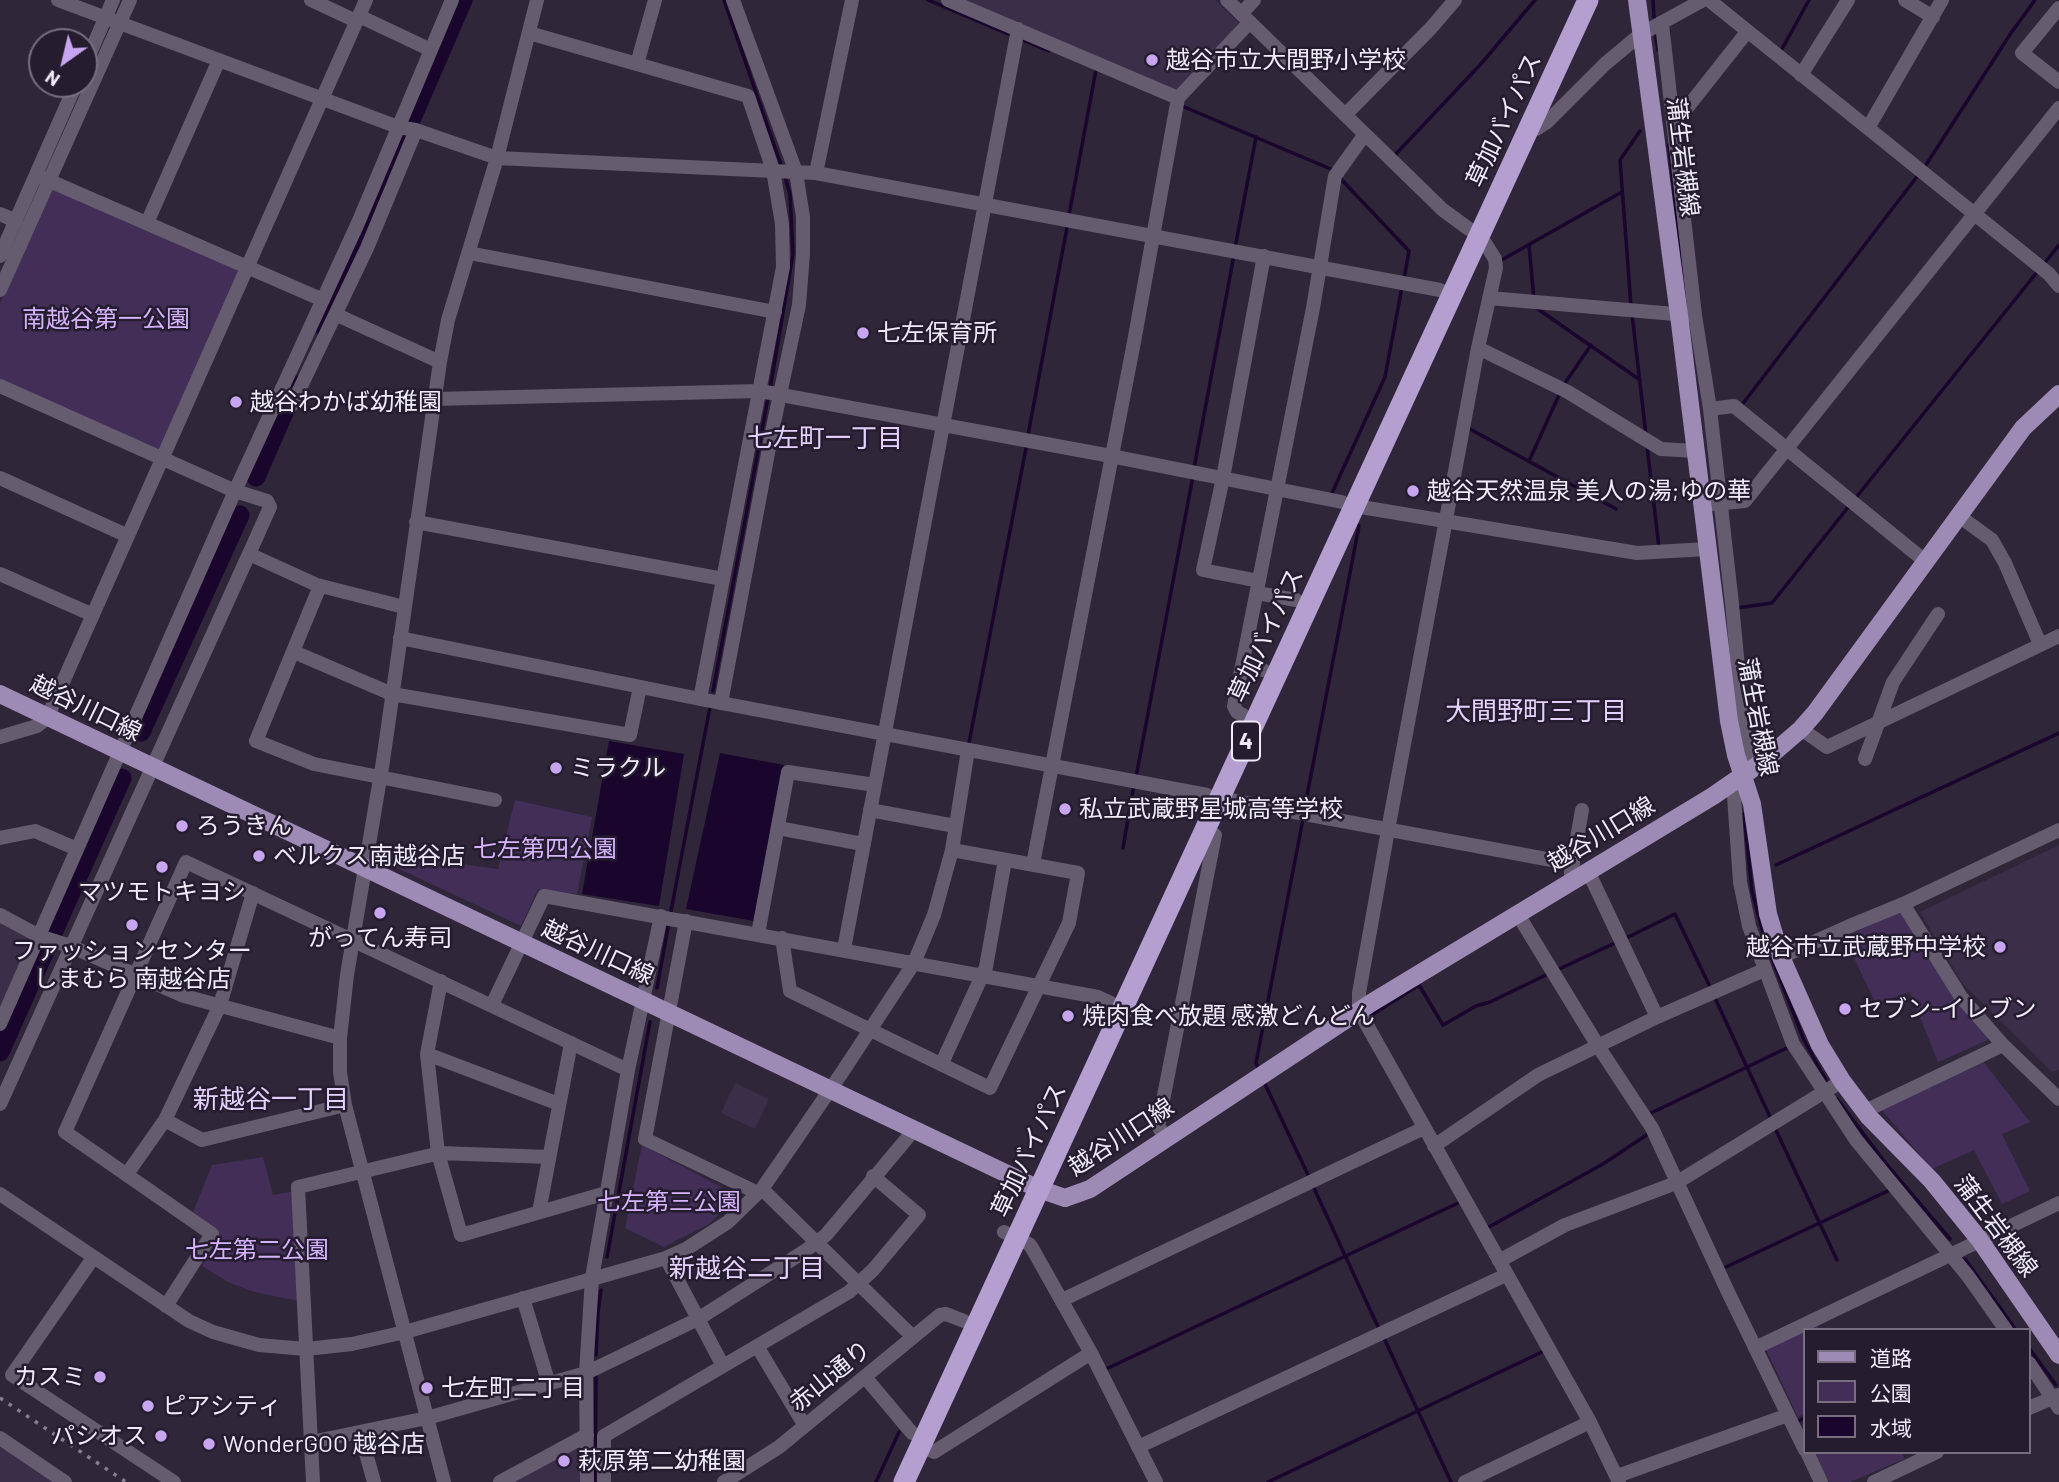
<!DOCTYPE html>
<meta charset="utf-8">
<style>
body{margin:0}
#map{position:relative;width:2059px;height:1482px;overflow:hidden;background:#2f263a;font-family:Barlow,"Noto Sans JP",sans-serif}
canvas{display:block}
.legend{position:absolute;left:1803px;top:1328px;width:228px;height:126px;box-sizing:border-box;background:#251c30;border:2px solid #776f80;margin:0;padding:9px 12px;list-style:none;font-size:21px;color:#f1ebf9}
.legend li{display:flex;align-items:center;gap:14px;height:35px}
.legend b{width:35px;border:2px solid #776f80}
.north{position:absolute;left:28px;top:28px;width:70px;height:70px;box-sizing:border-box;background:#251c30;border:2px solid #776f80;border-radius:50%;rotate:214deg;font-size:19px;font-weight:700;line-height:28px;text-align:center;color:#f1ebf9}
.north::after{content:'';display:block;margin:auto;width:24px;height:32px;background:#c8a6ef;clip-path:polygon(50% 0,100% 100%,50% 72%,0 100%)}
</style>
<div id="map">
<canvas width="2059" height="1482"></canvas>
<ul class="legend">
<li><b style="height:9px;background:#9e8bb5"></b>道路</li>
<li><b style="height:19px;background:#432e58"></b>公園</li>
<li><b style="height:19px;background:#1a052c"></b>水域</li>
</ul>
<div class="north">N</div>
</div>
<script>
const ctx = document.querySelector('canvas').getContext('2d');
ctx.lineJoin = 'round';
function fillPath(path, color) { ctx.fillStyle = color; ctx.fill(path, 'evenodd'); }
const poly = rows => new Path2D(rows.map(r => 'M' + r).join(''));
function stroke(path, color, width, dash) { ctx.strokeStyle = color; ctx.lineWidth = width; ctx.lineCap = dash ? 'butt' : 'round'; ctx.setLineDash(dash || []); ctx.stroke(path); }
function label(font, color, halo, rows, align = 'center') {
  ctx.font = font + ' Barlow,"Noto Sans JP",sans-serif'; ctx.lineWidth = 5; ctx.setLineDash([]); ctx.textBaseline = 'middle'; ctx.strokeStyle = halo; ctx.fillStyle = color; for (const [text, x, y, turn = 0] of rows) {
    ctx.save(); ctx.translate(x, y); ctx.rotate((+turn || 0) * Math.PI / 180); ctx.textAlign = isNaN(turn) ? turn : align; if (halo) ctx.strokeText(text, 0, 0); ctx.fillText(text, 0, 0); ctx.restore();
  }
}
fillPath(poly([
 [957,0,1215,0,1241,25,1176,95],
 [2059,845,2059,1070,2052,1072,1962,983,1920,912],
 [0,922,27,936,29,942,0,1007],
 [735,1083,769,1099,755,1129,721,1113],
 [584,1440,582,1482,506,1482],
 [0,1445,55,1482,0,1482]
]), '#3a2e49');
fillPath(poly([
 [51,187,240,268,163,454,0,380,0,303],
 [515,800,592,817,577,894,538,889,521,926,380,860,381,853,498,869],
 [1902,910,1987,1031,1988,1040,1938,1062,1910,992,1876,1004,1844,937],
 [1982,1060,2030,1122,2002,1134,2030,1191,2002,1204,1974,1150,1932,1169,1881,1109],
 [642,1145,738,1196,709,1224,664,1247,625,1228],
 [263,1157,273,1195,295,1191,299,1301,254,1292,228,1282,202,1266,220,1234,193,1212,212,1165],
 [1816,1324,1820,1330,1805,1330,1805,1414,1798,1417,1765,1347],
 [1815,1452,1902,1452,1904,1459,1850,1482,1829,1482]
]), '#432e58');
fillPath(poly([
 [609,741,684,754,659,906,582,894],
 [720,753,784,765,754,921,686,909]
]), '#1a052c');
stroke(poly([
 [724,0,781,165],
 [928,0,1013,36],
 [1653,0,1654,17],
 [1656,36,1658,50],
 [1020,39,1049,51],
 [1782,49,1809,0],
 [1182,106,1333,170],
 [1669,145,1685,294],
 [1394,156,1480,65,1535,0],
 [1924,168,2011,33,2035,0],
 [1340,178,1409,251,1404,279],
 [1069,215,1096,70],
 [1529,245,1534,300],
 [1235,248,1256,137],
 [1498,262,1622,192],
 [2043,265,2059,245],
 [1631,306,1620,160,1640,131],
 [1535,307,1640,380],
 [1632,314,1646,435],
 [1563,386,1591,345],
 [770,389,793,254,790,194,785,177],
 [1741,406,1919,174],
 [1468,428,1616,509],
 [1028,435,1068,222],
 [1647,446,1659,548],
 [1529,461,1560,393],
 [1194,468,1234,255],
 [1334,496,1332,493,1385,377,1402,287],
 [1854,500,2038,271],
 [1737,608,1772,603,1849,506],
 [713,691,768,398],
 [969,743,1027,443],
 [1136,777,1193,476],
 [1304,811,1359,526,1354,521],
 [1744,814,1752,891,1765,940,1804,1040,1827,1082],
 [1123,848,1134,785],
 [1776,865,2059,733],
 [671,911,710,707],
 [1624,939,1675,914,1711,989],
 [1557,970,1617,942],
 [657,988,669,922],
 [1714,996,1771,1119],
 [1367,1018,1419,985,1443,1025,1476,1006,1490,1002,1550,973],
 [1260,1072,1256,1063,1303,819],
 [1264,1082,1310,1179],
 [1837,1099,1887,1165,1950,1239],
 [1651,1113,1791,1046],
 [1774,1126,1837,1260],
 [1313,1186,1379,1329],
 [1487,1228,1603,1164,1648,1134],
 [607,1257,650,1022],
 [1965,1259,2016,1330],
 [1726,1267,1892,1189],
 [1383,1336,1451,1482],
 [2029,1348,2056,1385],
 [596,1355,598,1313,601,1290],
 [1106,1369,1458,1203],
 [1798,1421,1805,1418],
 [595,1482,596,1377],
 [876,1482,899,1432],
 [1268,1482,1542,1352]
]), '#1a052c', 3.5);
stroke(poly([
 [412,118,463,0],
 [323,326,404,138],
 [256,477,296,385],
 [141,732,240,515],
 [53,933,122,778],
 [0,1052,48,944]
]), '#1a052c', 19);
stroke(poly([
 [58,0,398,127,416,130,497,158,816,173,1440,290],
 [311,0,356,21],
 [948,0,1178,98],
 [1227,0,1443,210,1469,229],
 [1709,0,2049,274,2059,286],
 [1905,0,1933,17],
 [2059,8,2022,53,2059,82],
 [1241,14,1254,0],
 [359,16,431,50],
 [1662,24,1695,315,1710,409,1732,604,1748,772],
 [529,33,748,96,773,170,782,224,783,267,700,699],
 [637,64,655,0],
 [84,67,113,0],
 [1801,75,1848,0],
 [1345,115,1431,28,1455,0],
 [1675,123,1747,32],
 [1530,127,1536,129,1547,122,1605,64,1641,34,1703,0],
 [1868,128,1942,0],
 [816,173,852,0],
 [36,175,323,300],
 [0,214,16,221],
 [147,223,219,60],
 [1478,239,1485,243,1495,259,1496,268,1478,348,1388,830,1359,993,1359,1011,1590,1422,1619,1482],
 [469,253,775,312],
 [0,256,76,84],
 [0,290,130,0],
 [1489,298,1686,315],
 [337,315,440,362],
 [1478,348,1568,392,1661,449,1696,451],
 [0,386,235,491,267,501,270,507,249,554],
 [433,399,760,391,1111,456,1342,502],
 [292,405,367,248,416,130],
 [1710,409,1734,406,1925,561],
 [0,478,128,536],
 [1714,504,1745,501,2059,108],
 [1355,506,1637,553,1707,549],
 [1959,516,1992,540,2005,563,2040,644],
 [416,522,723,579],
 [0,574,93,615],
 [1259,581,1203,570,1223,478,1264,256],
 [320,586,256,741,314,764,495,800],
 [1257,593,1296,600],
 [400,638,700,699,1207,795],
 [294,652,392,694,630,735,640,687],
 [1243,661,1263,670],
 [721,703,772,432,799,305,803,254,803,217,796,172,733,0],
 [1243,715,1237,712,1234,706,1313,308,1335,176,1365,134],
 [1801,729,1827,747,2059,636],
 [0,737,37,726,47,718,366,0],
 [1865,759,1893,682,1938,614],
 [1733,782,1740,882,1749,926,1793,1044,1856,1140,1968,1276,2006,1330],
 [1219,798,1573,864],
 [870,810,955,826],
 [778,828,863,844],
 [0,838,35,831,77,849],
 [1033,864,1134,342,1178,98,1250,22],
 [1588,871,1657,1017],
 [1571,873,1582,810],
 [1903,904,1961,997,2003,1045,2059,1099],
 [1517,913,1598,1046,1652,1128,1728,1292,1805,1450],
 [0,915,39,936,70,946,184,996,340,1038],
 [686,921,645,1139,758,1193],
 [758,934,788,772,875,785],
 [782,938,790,991,990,1088,1069,923,1078,873,952,850],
 [844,949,1018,29],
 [1781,957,1852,925,1903,904,2059,830],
 [441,981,427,1054,438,1153,461,1235,606,1193],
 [492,1005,544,896,1098,997,1111,1003],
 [0,1024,235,491,358,223,452,0],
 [427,1054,559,1104],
 [942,1063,986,967,1005,860],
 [0,1104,249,554,317,585,404,607],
 [1865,1111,2003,1045],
 [165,1120,202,1140,345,1105],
 [1166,1138,1158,1126,1215,835,1205,832],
 [1434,1146,1538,1075,1657,1017,1764,970],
 [127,1174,165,1120,220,1005,253,893],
 [762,1189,913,1337],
 [0,1194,189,1321,213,1332,259,1345,306,1349,352,1344,405,1332,666,1258,686,1249,728,1222,762,1189,843,1071,914,963,934,915,952,850,968,750],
 [539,1212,571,1043],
 [1004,1232,1029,1244,1032,1248,1091,1353,1156,1482],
 [93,1258,12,1375,174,1482],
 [666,1258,723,1366],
 [1499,1261,1565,1225,1676,1183,1842,1081],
 [523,1298,549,1384],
 [1062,1300,1424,1128],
 [166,1306,212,1234,65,1132,186,862,628,1070],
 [757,1346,805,1426],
 [1755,1348,2059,1203],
 [2029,1363,2059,1408],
 [865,1377,912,1433],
 [2029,1408,2059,1395],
 [360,1432,374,1482],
 [0,1438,65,1482],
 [311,1442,427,1418,586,1373,698,1319,805,1251,826,1235,914,1130],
 [921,1446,934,1452,1091,1353],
 [1138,1447,1506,1275],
 [1807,1452,1821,1482],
 [1617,1476,1788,1415],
 [313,1482,298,1187,440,1153,549,1157],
 [444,1482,345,1105,340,1072,340,1038,347,975,383,761,440,362,448,320,497,158,537,0],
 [500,1482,587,1435],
 [587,1482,586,1373,592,1278,628,1070,661,916],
 [604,1482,604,1436,849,1292,873,1270,919,1215,873,1176],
 [724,1482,779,1447,940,1315,946,1314,964,1321],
 [1465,1482,1590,1422],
 [1874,1482,1937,1452]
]), '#655c70', 14);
stroke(poly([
 [1637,0,1679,315,1729,721,1736,755,1752,804,1768,914,1781,957,1820,1045,1842,1081,1869,1117,1932,1181,1979,1239,2059,1355],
 [0,694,1039,1189,1065,1198,1090,1189,1371,1003,1713,796,1765,760,1801,729,1815,713,2023,428,2059,394]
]), '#9e8bb5', 18);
stroke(poly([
 [904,1482,1588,0]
]), '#b59ed0', 21);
stroke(poly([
 [0,1398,126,1482]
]), '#877f90', 3.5, [3.5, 7]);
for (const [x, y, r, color] of [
 [1152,60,7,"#c8a6ef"],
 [863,333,7,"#c8a6ef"],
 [236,402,7,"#c8a6ef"],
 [1413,491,7,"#c8a6ef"],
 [556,768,7,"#c8a6ef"],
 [1065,809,7,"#c8a6ef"],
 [182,826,7,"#c8a6ef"],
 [259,856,7,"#c8a6ef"],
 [162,867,7,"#c8a6ef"],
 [380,913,7,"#c8a6ef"],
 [132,925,7,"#c8a6ef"],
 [2000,947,7,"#c8a6ef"],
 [1845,1009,7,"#c8a6ef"],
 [1068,1016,7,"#c8a6ef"],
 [100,1377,7,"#c8a6ef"],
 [427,1388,7,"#c8a6ef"],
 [148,1406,7,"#c8a6ef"],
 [161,1436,7,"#c8a6ef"],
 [209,1444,7,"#c8a6ef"],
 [564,1461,7,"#c8a6ef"]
]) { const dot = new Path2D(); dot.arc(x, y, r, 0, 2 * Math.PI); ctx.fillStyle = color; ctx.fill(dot); stroke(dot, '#251c30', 2.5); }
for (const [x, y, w] of [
 [1246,741,28]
]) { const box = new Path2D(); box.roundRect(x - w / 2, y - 19.5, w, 39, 5); ctx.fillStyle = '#251c30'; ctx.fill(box); stroke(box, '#f1ebf9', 2); }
label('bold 23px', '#f1ebf9', null, [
 ["4",1246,741]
]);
label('24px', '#f1ebf9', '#251c30', [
 ["越谷市立大間野小学校",1166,60],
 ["七左保育所",877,333],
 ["越谷わかば幼稚園",250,402],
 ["越谷天然温泉 美人の湯;ゆの華",1427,491],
 ["ミラクル",570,768],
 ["私立武蔵野星城高等学校",1079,809],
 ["ろうきん",196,826],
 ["ベルクス南越谷店",273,856],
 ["マツモトキヨシ",162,892,"center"],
 ["がってん寿司",380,938,"center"],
 ["越谷市立武蔵野中学校",1986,947,"right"],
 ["ファッションセンター",132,951,"center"],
 ["しまむら 南越谷店",132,979,"center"],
 ["セブン-イレブン",1859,1009],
 ["焼肉食べ放題 感激どんどん",1082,1016],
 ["カスミ",86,1377,"right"],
 ["七左町二丁目",441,1388],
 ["ピアシティ",162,1406],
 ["パシオス",147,1436,"right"],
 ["WonderGOO 越谷店",223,1444],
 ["萩原第二幼稚園",578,1461]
], 'left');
label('24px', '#f1ebf9', '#251c30', [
 ["草加バイパス",1504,120,-65],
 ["蒲生岩槻線",1683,157,83],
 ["草加バイパス",1266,635,-65],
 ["越谷川口線",86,708,26],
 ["蒲生岩槻線",1758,717,79],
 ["越谷川口線",1601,834,-31],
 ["越谷川口線",598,952,25],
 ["越谷川口線",1121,1137,-33],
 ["草加バイパス",1029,1150,-65],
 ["蒲生岩槻線",1996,1226,53],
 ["赤山通り",830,1376,-39]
]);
label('24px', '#d5b3fc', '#251c30', [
 ["南越谷第一公園",106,319],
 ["七左第四公園",545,849],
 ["七左第三公園",669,1202],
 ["七左第二公園",257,1250]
]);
label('26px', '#e4d1fb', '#251c30', [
 ["七左町一丁目",825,438],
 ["大間野町三丁目",1536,711],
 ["新越谷一丁目",271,1099],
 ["新越谷二丁目",747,1268]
]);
</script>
